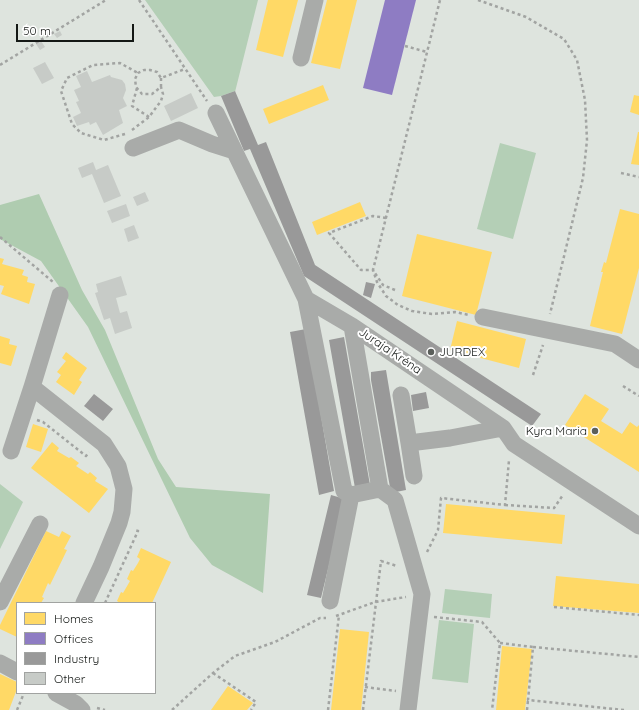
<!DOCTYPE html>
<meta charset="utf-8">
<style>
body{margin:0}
#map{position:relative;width:639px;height:710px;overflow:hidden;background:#dee4de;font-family:Quicksand,sans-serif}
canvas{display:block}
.legend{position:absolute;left:16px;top:602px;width:140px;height:92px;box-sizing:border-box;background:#fff;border:1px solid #a1a3a1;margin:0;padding:5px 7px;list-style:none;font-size:12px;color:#141815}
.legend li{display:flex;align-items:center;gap:8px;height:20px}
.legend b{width:20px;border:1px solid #a1a3a1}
.scale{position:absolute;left:16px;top:24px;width:118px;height:18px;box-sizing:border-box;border:2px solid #141815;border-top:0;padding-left:5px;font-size:12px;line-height:14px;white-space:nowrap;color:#141815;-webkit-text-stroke:3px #fff;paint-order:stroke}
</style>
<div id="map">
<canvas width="639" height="710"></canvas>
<ul class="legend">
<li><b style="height:11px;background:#ffd966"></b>Homes</li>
<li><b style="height:11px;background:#8e7cc3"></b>Offices</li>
<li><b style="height:11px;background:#999"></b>Industry</li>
<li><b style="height:11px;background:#c7cbc7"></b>Other</li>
</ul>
<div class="scale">50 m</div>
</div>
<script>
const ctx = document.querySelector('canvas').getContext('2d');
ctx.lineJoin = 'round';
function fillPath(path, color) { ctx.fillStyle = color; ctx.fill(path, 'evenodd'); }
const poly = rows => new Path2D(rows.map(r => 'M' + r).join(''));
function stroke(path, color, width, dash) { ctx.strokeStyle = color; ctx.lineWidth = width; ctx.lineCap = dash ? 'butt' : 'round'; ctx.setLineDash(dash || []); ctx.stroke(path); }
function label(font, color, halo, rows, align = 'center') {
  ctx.font = font + ' Quicksand,sans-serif'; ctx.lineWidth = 4; ctx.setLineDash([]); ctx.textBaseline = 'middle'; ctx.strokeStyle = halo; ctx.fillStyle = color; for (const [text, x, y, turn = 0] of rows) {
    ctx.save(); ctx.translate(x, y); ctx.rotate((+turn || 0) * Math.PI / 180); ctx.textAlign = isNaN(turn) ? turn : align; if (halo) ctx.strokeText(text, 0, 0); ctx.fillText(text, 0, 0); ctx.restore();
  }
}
fillPath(poly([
 [145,0,258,0,235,92,235,91,221,96,214,97],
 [500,143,536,153,513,239,477,229],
 [0,484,23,502,0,549],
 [445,589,492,594,490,618,442,613],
 [439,620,474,624,468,683,432,679]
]), '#b4cfb6');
fillPath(poly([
 [39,194,82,290,105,330,158,459,176,487,270,494,263,593,212,565,190,538,88,327,41,261,0,239,0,205]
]), '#afccb0');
fillPath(poly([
 [268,0,298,0,283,57,256,50],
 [327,0,357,0,340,69,311,63],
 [323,85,329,100,269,124,263,109],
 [634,95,639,96,639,115,630,112],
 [638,132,639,132,639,165,631,164],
 [360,202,366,216,317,235,312,222],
 [620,209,639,214,639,268,622,334,590,326,603,272,601,272,604,262,606,263],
 [417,234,492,252,476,315,402,296],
 [0,258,4,259,2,264,24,270,22,275,28,277,27,282,35,284,29,304,1,294,4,286,0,285],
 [457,321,526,339,519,368,450,350],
 [0,336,10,339,9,344,17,346,11,366,0,363],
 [66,352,87,368,79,380,82,382,74,395,56,382,61,375,57,372,66,361,62,358],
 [585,394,609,409,601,421,622,434,630,422,637,427,639,425,639,472,565,425],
 [33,424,48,429,41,452,26,447],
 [52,442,59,448,57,451,69,458,71,457,79,463,76,466,88,474,90,472,97,478,95,481,108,489,89,513,31,468],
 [446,504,565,515,562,544,443,533],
 [46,531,59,537,62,531,71,536,64,549,67,550,50,585,48,583,42,597,44,598,41,603,17,603,17,637,0,629,0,625],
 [141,548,171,562,152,603,120,603,117,601,121,592,123,593,130,581,127,579,131,570,133,571,138,563,140,559,137,557],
 [556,576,639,584,639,613,553,606],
 [340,629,369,632,361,710,331,710],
 [502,646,532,649,525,710,496,710],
 [0,674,17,682,17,689,9,710,0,710],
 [228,686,253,703,247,710,211,710]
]), '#ffd966');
fillPath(poly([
 [385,0,416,0,392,95,363,88]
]), '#8e7cc3');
fillPath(poly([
 [235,91,258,145,266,142,315,265,541,414,532,426,304,276,250,149,244,151,221,96],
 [366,282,375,284,371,298,363,295],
 [306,329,334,491,319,495,290,332],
 [344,337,370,485,355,488,329,340],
 [386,370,406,490,391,493,371,380,371,372],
 [426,392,429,408,413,411,411,395],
 [94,394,113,409,103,421,84,406],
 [331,495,345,499,321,598,307,595]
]), '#999');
fillPath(poly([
 [60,31,62,35,57,38,54,34],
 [41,41,45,47,40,50,36,44],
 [45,62,54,78,42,84,33,68],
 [87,71,92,82,110,75,111,77,122,80,125,84,126,90,123,98,127,106,119,110,123,123,103,135,96,122,90,125,89,122,77,126,73,117,81,113,76,102,79,101,74,90,81,87,76,76],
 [191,93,198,108,171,121,164,106],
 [93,162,96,170,108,165,121,196,104,203,92,174,82,178,78,168],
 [145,192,149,201,137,206,133,197],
 [126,204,130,216,112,223,107,211],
 [134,225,139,238,128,242,124,229],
 [121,276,127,295,116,298,120,313,127,311,132,328,115,334,110,318,104,320,95,293,98,292,96,284]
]), '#c7cbc7');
stroke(poly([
 [139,0,207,101],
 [478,0,526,17,564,39,577,60,585,100,587,140,583,178,550,314],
 [405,46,427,52],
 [0,65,106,0],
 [161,78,161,87,152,94,142,94,136,87,135,79,138,73,144,70,150,70,157,72,161,78,185,69],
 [137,88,132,106,149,117],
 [132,130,149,117,161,101,163,94,161,87],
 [125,134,104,140,81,133,72,124,61,91,67,78,93,65,120,63,138,73],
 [621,173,639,177],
 [386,218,373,216,329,233,361,270,373,270,377,282,386,296,398,305,412,311,432,314,455,312,469,315],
 [0,237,53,282],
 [395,290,383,285,373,270,440,0],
 [533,375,543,345],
 [623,386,639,396],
 [37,420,43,422,86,456,89,452],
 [505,505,554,508,563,495],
 [427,552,438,530,441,498,505,505,509,460],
 [105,603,138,531,134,530],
 [554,607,639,615],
 [336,616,375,602,406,597],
 [434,617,482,622,500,643,492,710],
 [500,643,533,647,528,700,624,710],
 [533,647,639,657],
 [213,673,256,702,251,710],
 [365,687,396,691],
 [97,708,105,710],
 [17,710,24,693],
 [172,710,213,673,235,656,275,642,320,618,326,618],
 [328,710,339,615],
 [363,710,381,561,397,566],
 [527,710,528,700]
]), '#a2a4a2', 2.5, [3, 3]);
stroke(poly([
 [301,58,315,0],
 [216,113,306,299,352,326,503,428,514,444,639,526],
 [133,148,179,130,212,144,234,151],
 [60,295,32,387,104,444,118,466,124,489,122,512,119,523,101,567,84,603],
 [306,299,344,491,351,495],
 [483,317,615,344,639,360],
 [401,395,409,443,450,438,503,428],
 [409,443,414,476],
 [11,451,32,387],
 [380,489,395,500,422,594,408,710],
 [330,601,351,495,380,489,352,326],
 [0,602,40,524],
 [0,663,17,672],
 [56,693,76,704,82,710]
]), '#a9aba9', 17);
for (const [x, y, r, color] of [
 [431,352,4,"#5b5f5b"],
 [595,431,4,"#5b5f5b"]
]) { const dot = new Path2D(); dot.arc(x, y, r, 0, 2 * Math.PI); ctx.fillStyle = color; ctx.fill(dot); stroke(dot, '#fff', 1.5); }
label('12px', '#141815', '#fff', [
 ["Juraja Kréna",390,351,34]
]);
label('12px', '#141815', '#fff', [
 ["JURDEX",439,352],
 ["Kyra Maria",587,431,"right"]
], 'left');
</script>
